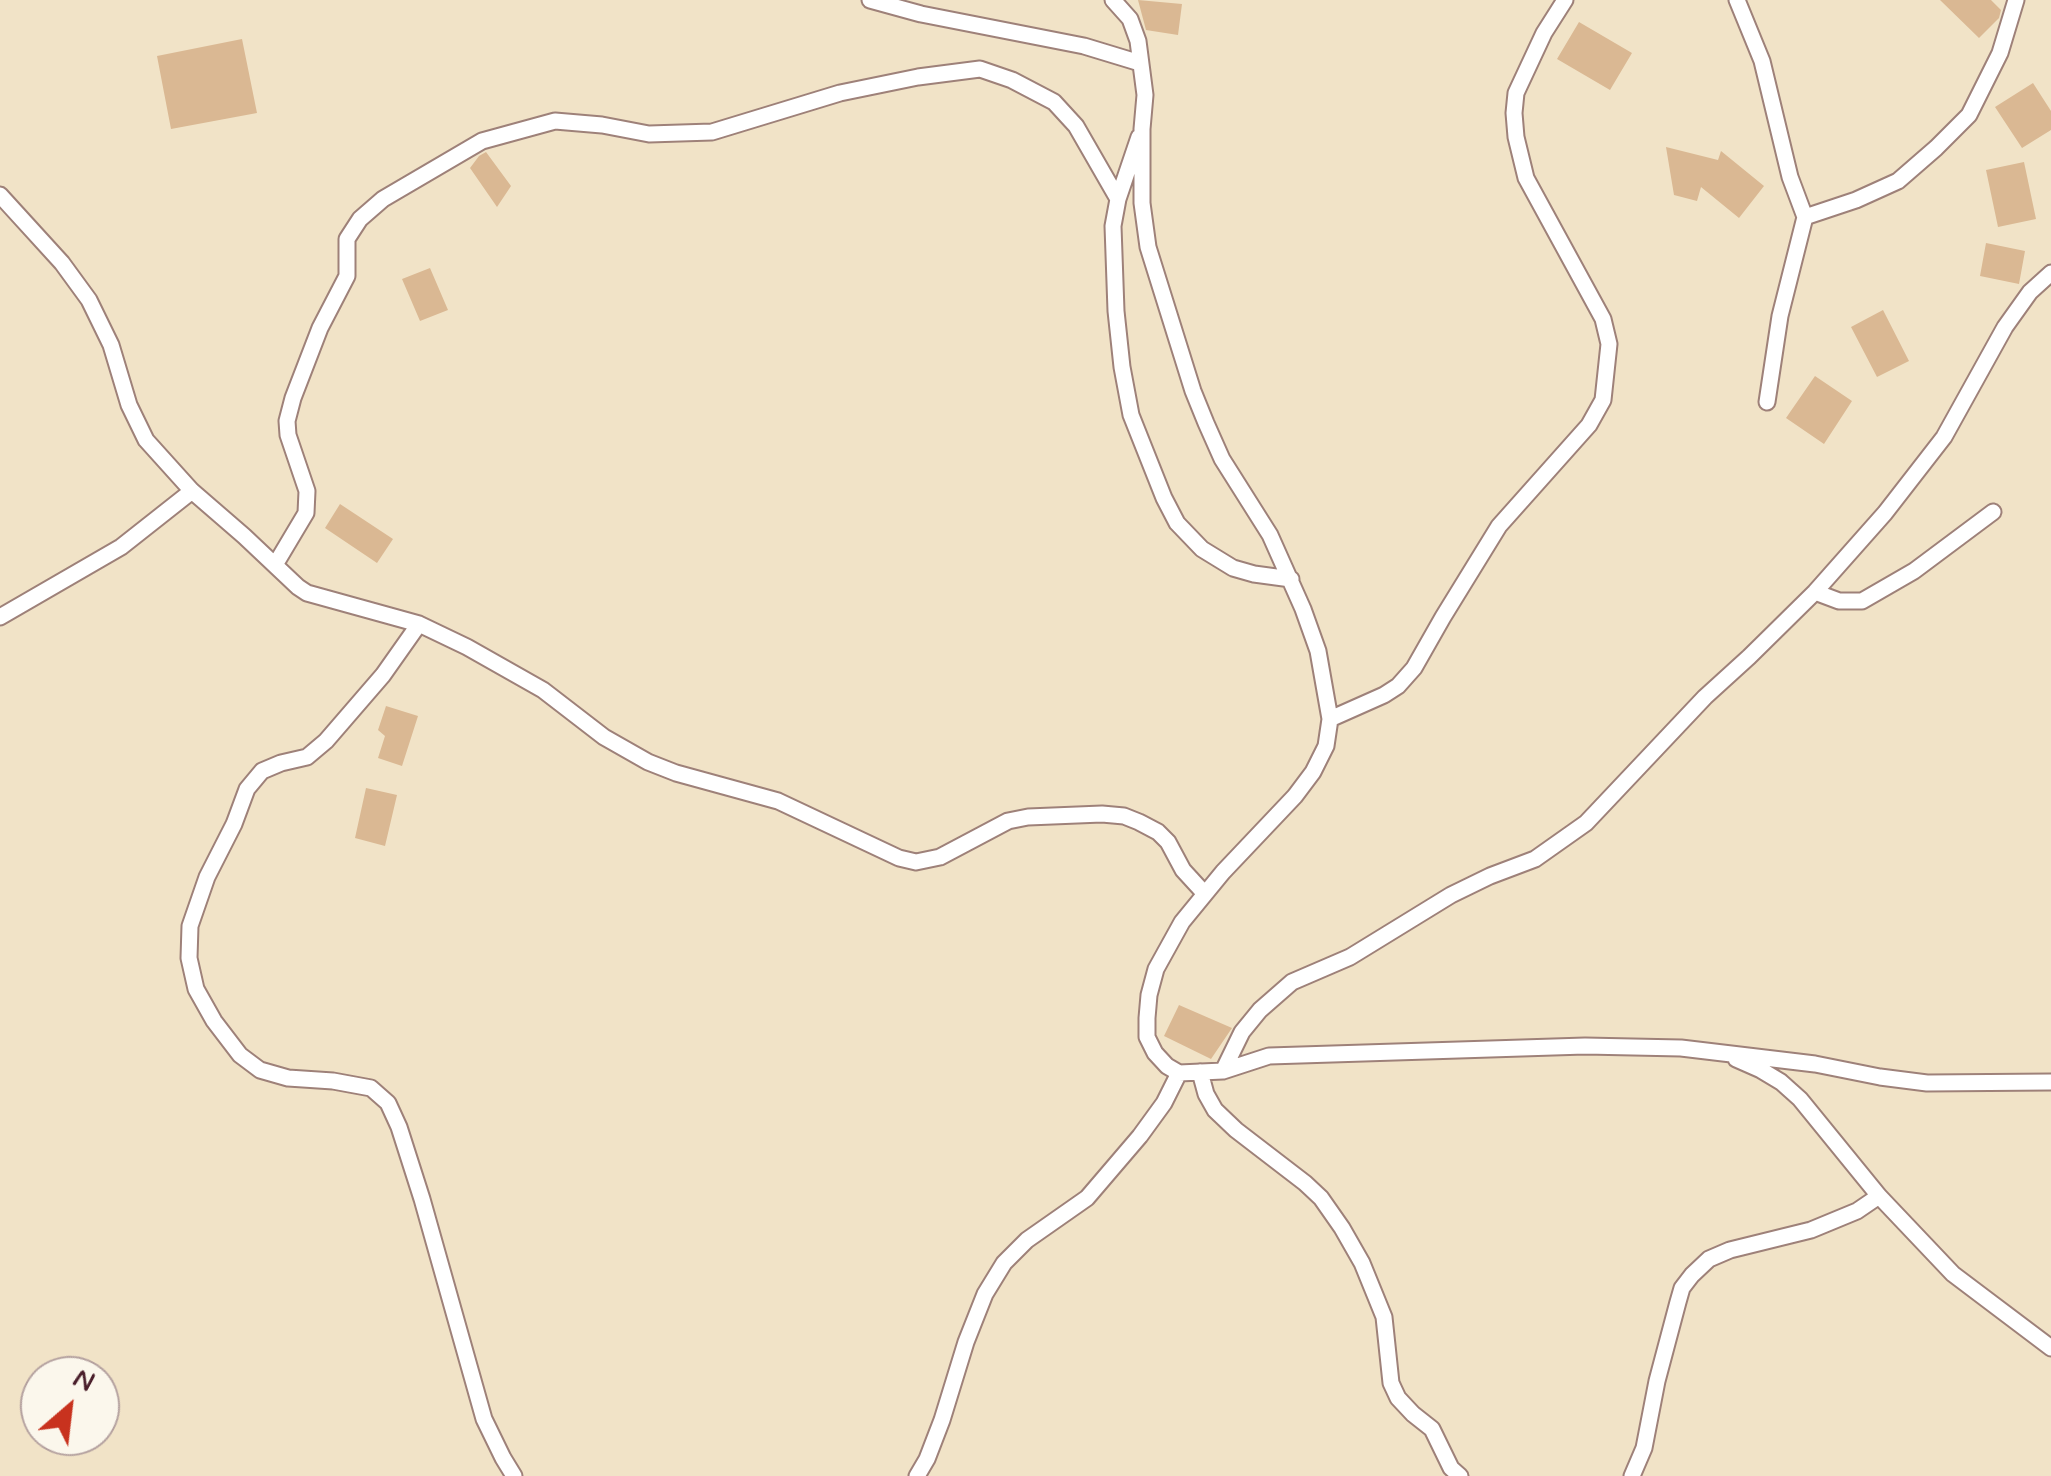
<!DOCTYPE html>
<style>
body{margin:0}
#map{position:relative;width:2051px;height:1476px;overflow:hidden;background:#f1e3c7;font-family:Mynerve,sans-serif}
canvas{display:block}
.north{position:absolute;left:20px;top:1356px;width:100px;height:100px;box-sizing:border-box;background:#fbf7ec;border:2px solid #b4a19f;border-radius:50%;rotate:28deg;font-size:28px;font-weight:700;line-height:40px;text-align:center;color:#4a1f2b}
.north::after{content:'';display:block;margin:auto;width:35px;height:45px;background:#c8321e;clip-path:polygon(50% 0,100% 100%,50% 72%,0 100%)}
</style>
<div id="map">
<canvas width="2051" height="1476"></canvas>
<div class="north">N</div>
</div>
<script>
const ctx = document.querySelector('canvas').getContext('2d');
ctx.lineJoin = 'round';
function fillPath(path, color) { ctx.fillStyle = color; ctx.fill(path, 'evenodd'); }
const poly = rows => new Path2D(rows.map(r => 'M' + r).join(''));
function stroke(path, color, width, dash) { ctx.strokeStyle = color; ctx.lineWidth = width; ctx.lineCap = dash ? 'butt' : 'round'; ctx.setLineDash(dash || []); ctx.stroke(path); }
fillPath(poly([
 [1138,0,1182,4,1178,35,1146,30],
 [1940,0,1991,0,2001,10,1999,18,1979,38],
 [1579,22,1632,53,1610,90,1557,59],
 [242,39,257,113,171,129,157,56],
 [2033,83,2051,111,2051,130,2022,148,1995,107],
 [1666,147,1718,160,1721,151,1764,186,1739,218,1701,187,1697,201,1674,195],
 [486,152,511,186,497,207,470,168,479,156],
 [2024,162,2036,219,1998,227,1986,170],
 [1986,243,2025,251,2019,284,1980,276],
 [430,268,448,310,420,321,402,279],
 [1883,310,1909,361,1877,377,1851,327],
 [1815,376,1852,401,1824,444,1786,418],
 [340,504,393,539,377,563,325,528],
 [386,706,418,716,402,766,378,758,385,736,378,730],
 [366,788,397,795,385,846,355,838],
 [1179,1005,1232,1028,1211,1059,1164,1036]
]), '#dab893');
const minor = poly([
 [870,0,921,14,1084,46,1140,63],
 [1113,0,1130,19,1138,41,1145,95,1142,129,1142,203,1148,247,1193,391,1206,423,1222,459,1270,535,1303,609,1318,651,1330,719,1326,746,1313,772,1295,796,1223,872,1182,922,1156,969,1149,995,1147,1018,1147,1037,1155,1053,1167,1066,1179,1073,1223,1071,1269,1056,1585,1046,1681,1048,1815,1064,1880,1077,1927,1083,2051,1082],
 [1737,0,1762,61,1790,177,1805,217,1856,200,1898,181,1936,148,1969,115,2000,53,2016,0],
 [1139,137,1118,199,1113,226,1116,311,1122,367,1131,415,1164,498,1177,523,1202,549,1233,568,1254,574,1291,579],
 [0,195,62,263,89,300,111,345,129,405,146,440,192,491,244,536,298,587,307,593,419,624,467,647,543,690,604,737,648,762,676,773,778,801,899,858,916,862,940,857,1008,821,1028,817,1102,814,1124,816,1139,822,1158,832,1168,842,1183,870,1205,894],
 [1767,402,1780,316,1805,217],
 [275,565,306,513,307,491,288,435,287,421,293,398,320,328,347,276,347,239,360,219,383,199,482,141,555,121,602,125,649,134,712,132,840,93,918,77,980,69,1012,80,1054,102,1076,126,1118,199],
 [1815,592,1839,601,1862,601,1914,571,1993,512],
 [0,617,121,547,192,491],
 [419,624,383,675,326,741,307,757,281,763,262,771,247,789,234,824,207,877,190,926,189,958,196,989,214,1021,240,1055,260,1070,288,1078,333,1081,371,1088,388,1103,399,1127,422,1199,484,1419,503,1458,514,1476],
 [1330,719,1384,695,1398,686,1414,668,1443,617,1499,526,1589,425,1603,400,1609,344,1603,319,1526,178,1516,137,1514,113,1516,93,1544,33,1565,0],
 [1736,1059,1761,1070,1781,1082,1800,1099,1879,1196,1953,1274,2051,1348],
 [1223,1071,1242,1032,1260,1010,1292,982,1350,957,1451,895,1490,876,1535,859,1586,823,1705,697,1749,657,1815,592,1885,513,1944,437,2005,327,2030,292,2051,273],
 [1200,1072,1206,1094,1215,1110,1236,1130,1305,1183,1321,1198,1342,1228,1362,1263,1384,1317,1391,1383,1398,1398,1413,1414,1432,1429,1451,1468,1460,1476],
 [917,1476,927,1459,942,1420,966,1342,985,1294,1004,1263,1027,1240,1087,1198,1140,1136,1164,1103,1179,1073],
 [1632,1476,1644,1448,1657,1381,1678,1302,1682,1288,1692,1275,1709,1259,1730,1250,1811,1230,1857,1211,1879,1196]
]);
stroke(minor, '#9e8179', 19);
stroke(minor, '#fff', 15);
</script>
